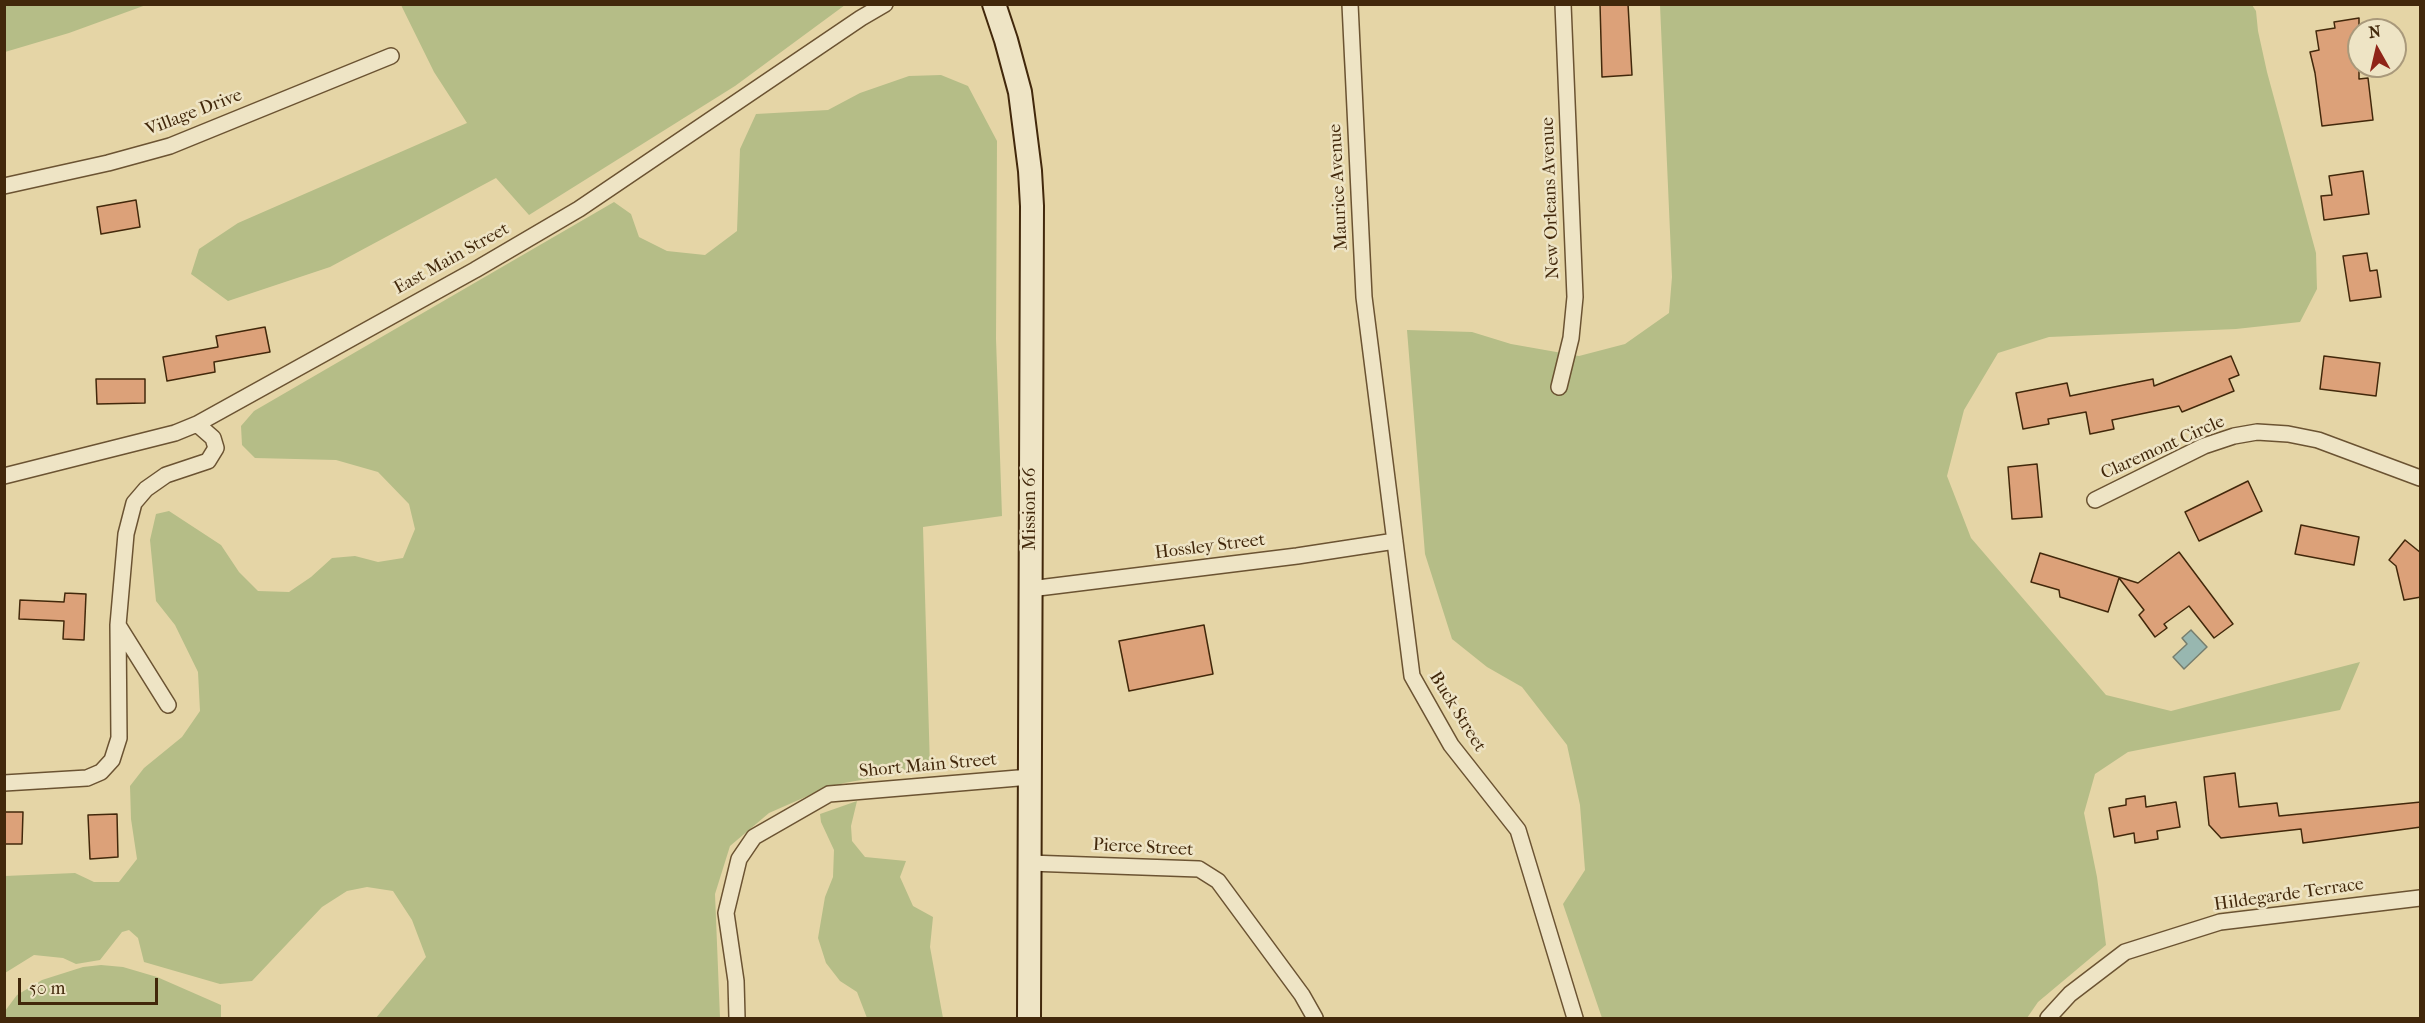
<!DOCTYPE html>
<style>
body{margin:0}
#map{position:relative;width:2425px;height:1023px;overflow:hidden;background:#e5d5a6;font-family:"IM FELL French Canon",serif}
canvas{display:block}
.frame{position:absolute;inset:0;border:6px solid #42280b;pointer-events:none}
.north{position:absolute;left:2347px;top:18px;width:60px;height:60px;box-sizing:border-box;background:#eee4c5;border:2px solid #a9997b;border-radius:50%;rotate:352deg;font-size:16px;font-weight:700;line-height:24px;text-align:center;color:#42280b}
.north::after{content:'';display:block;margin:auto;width:21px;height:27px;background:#8f2418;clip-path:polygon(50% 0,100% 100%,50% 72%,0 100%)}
.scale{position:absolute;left:18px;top:978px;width:140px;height:27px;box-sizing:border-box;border:3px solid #42280b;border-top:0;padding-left:8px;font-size:18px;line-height:21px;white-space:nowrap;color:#42280b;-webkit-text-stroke:4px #eee4c5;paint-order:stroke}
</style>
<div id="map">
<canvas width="2425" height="1023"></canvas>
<div class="frame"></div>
<div class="north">N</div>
<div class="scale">50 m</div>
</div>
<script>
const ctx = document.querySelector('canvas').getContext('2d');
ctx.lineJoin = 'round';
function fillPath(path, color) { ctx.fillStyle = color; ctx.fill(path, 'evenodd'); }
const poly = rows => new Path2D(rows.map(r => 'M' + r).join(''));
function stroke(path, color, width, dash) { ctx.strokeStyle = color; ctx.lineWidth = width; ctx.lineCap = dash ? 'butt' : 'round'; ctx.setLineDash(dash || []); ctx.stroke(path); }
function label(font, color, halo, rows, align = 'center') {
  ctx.font = font + ' "IM FELL French Canon",serif'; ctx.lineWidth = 5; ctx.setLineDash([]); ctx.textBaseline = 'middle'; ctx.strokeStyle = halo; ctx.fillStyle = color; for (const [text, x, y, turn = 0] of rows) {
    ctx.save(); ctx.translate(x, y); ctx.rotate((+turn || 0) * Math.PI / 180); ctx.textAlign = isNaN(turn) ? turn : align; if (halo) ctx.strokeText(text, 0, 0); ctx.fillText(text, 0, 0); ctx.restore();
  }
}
fillPath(poly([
 [5,4,146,4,146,5,69,33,5,52],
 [401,5,845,5,735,86,529,215,496,178,330,267,228,301,191,274,199,249,238,223,467,123,434,72],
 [1660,5,2252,5,2256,11,2258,31,2267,72,2316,253,2317,289,2300,322,2236,329,2049,337,1998,353,1964,410,1947,476,1971,538,2106,695,2171,711,2360,662,2340,710,2128,752,2095,774,2084,813,2097,877,2106,945,2038,1002,2027,1018,1602,1018,1563,904,1585,870,1580,805,1567,745,1522,687,1487,667,1452,639,1425,554,1407,330,1472,332,1511,344,1579,356,1625,344,1669,313,1672,277],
 [941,75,968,86,997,141,996,339,1002,516,923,527,930,768,844,783,819,791,769,813,730,846,715,894,720,1018,376,1018,426,957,412,920,393,891,367,887,347,891,322,907,252,981,220,984,144,962,138,938,129,930,122,932,100,960,76,964,63,958,34,955,5,973,5,876,75,873,94,882,119,882,137,859,131,819,130,786,144,768,182,737,200,711,198,672,175,625,156,601,150,540,156,514,169,511,221,545,239,572,258,591,289,592,311,577,332,558,355,556,378,562,403,558,415,529,409,504,378,472,336,460,255,458,242,445,241,426,254,411,614,202,631,214,639,237,667,251,705,255,737,231,740,149,756,114,828,110,860,93,909,76],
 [857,801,851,826,852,841,865,857,906,861,900,877,913,906,933,917,930,947,943,1018,867,1018,857,992,840,981,826,963,818,938,825,897,833,877,834,850,821,822,820,814],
 [101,965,123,967,157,977,221,1005,221,1018,5,1018,5,1011,17,995,42,980,83,967]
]), '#b5bd87');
const water = poly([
 [2191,630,2207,647,2184,669,2173,657,2187,644,2182,638,2191,630]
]);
fillPath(water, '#98b7b0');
stroke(water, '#767e6e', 1.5);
const building = poly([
 [1600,4,1628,4,1632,75,1602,77,1600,4],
 [2359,18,2359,79,2368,78,2373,120,2322,126,2315,73,2310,52,2319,50,2316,31,2335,28,2334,22,2359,18],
 [2363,171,2369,214,2324,220,2321,196,2332,195,2329,176,2363,171],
 [136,200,140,227,101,234,97,207,136,200],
 [2367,253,2370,271,2377,270,2381,297,2350,301,2343,256,2367,253],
 [265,327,270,352,214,362,215,372,167,381,163,357,218,347,216,336,265,327],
 [2231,356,2239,375,2229,379,2234,391,2182,412,2179,406,2112,420,2114,429,2090,434,2086,412,2048,419,2049,424,2023,429,2016,393,2067,383,2070,396,2153,379,2154,386,2231,356],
 [2324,356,2380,363,2376,396,2320,389,2324,356],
 [96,379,145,379,145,403,97,404,96,379],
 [2037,464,2042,517,2012,519,2008,467,2037,464],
 [2248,481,2262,511,2199,541,2185,512,2248,481],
 [2301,525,2359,537,2354,565,2295,554,2301,525],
 [2405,540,2421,553,2421,597,2404,600,2396,566,2389,560,2405,540],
 [2179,552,2233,624,2214,638,2189,606,2164,624,2167,628,2155,637,2139,615,2144,610,2119,578,2108,612,2060,597,2059,590,2031,582,2040,553,2138,583,2179,552],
 [65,593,86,594,84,640,63,639,64,621,19,619,20,600,64,602,65,593],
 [1204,625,1213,674,1129,691,1119,641,1204,625],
 [2235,773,2239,807,2277,803,2279,816,2421,802,2421,827,2303,843,2301,829,2221,838,2209,825,2204,777,2235,773],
 [2145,796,2146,807,2176,802,2180,827,2157,831,2158,839,2135,843,2134,833,2114,837,2109,808,2126,805,2126,799,2145,796],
 [4,812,23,812,22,844,4,844,4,812],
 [117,814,118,857,90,859,88,815,117,814]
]);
fillPath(building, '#dca179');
stroke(building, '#42280b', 1.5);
const street = poly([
 [1350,4,1364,297,1412,676,1451,745,1518,830,1575,1018],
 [4,186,108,163,170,146,391,56],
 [1559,387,1571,338,1575,297,1563,4],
 [4,476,175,433,197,424,475,270,579,209,861,18,885,4],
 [2095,500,2204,446,2234,436,2257,432,2288,434,2318,440,2420,478],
 [1030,589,1297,556,1395,541],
 [118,625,168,705],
 [4,783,87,778,101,772,112,760,119,738,118,625,126,534,134,503,146,489,166,475,208,461,216,448,213,438,197,424],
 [1029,863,1199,869,1218,881,1302,995,1315,1018],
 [737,1018,736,981,726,913,739,859,754,837,829,794,1030,777],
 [2048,1018,2070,994,2125,952,2220,922,2420,898]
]);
const secondary = poly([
 [994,4,1006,40,1020,92,1030,171,1032,206,1029,1018]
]);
stroke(street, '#6b5332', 18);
stroke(secondary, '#42280b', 26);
stroke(street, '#eee4c5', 15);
stroke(secondary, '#eee4c5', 22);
label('18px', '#42280b', '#eee4c5', [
 ["Village Drive",194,113,-21],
 ["Maurice Avenue",1339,187,-93],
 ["New Orleans Avenue",1551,198,-92],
 ["East Main Street",452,259,-29],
 ["Claremont Circle",2163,448,-24],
 ["Mission 66",1031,509,-90],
 ["Hossley Street",1210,547,-7],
 ["Buck Street",1457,712,58],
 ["Short Main Street",928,766,-5],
 ["Pierce Street",1143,848,3],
 ["Hildegarde Terrace",2289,895,-8]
]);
</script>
